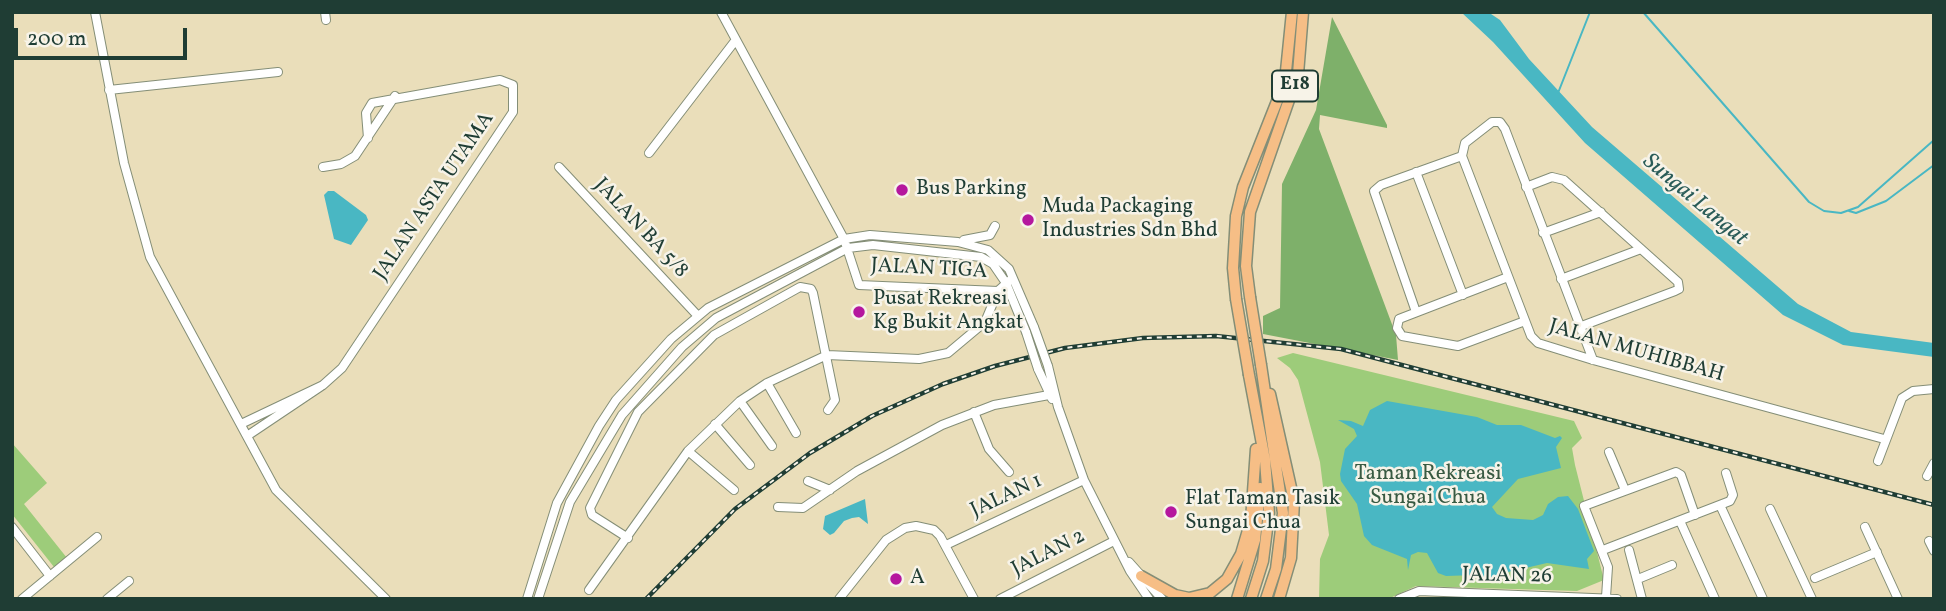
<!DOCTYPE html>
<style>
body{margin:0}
#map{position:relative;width:1946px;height:611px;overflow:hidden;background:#eadeba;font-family:Vollkorn,serif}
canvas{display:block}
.frame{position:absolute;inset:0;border:14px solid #1f3d34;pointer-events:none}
.scale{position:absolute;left:14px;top:28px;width:173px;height:32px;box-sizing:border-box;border:4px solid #1f3d34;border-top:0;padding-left:9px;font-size:21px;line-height:24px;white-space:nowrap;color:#1f3d34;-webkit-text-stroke:5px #f7f3e8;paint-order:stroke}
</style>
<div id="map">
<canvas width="1946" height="611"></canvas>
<div class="frame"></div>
<div class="scale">200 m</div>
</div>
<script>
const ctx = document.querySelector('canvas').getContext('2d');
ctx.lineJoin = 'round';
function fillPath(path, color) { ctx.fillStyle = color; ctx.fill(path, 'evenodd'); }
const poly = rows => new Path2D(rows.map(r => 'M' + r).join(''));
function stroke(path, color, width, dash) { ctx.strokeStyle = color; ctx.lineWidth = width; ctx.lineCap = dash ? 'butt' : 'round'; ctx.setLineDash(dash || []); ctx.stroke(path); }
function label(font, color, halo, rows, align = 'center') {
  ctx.font = font + ' Vollkorn,serif'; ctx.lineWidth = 5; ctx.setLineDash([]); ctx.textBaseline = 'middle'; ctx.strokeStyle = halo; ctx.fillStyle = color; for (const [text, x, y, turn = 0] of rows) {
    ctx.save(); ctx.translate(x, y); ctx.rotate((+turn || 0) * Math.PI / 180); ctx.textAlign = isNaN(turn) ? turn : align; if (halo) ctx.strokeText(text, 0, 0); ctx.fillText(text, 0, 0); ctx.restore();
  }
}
fillPath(poly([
 [1293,353,1574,421,1582,438,1572,448,1575,465,1604,580,1577,591,1416,586,1388,599,1319,599,1320,559,1329,535,1320,462,1298,380,1290,368,1277,358],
 [12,443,47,483,24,504,67,558,54,567,12,514]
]), '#9dcc7a');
fillPath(poly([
 [1332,17,1387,125,1387,128,1320,115,1319,129,1396,335,1398,360,1263,334,1263,316,1280,308,1282,184,1316,110]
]), '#7eb06a');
fillPath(poly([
 [1461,12,1488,12,1500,20,1529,59,1592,127,1798,304,1851,332,1934,343,1934,357,1843,345,1783,315,1585,143,1493,42],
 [328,191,334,191,366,215,368,220,351,245,334,239,324,195],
 [1387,401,1477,417,1497,425,1521,425,1555,438,1560,436,1562,438,1556,447,1561,468,1518,479,1492,507,1497,514,1506,518,1533,520,1543,515,1548,504,1558,497,1568,496,1578,509,1594,551,1587,559,1589,569,1547,563,1504,573,1491,579,1476,575,1446,576,1438,573,1427,553,1418,552,1411,555,1408,570,1407,559,1372,545,1364,536,1357,504,1341,481,1340,474,1345,449,1357,436,1354,429,1338,420,1351,421,1363,426,1370,410],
 [865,499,868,524,859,517,852,518,844,521,834,533,830,535,823,529,825,516]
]), '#49b7c3');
stroke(poly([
 [1643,12,1809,202,1824,211,1841,213,1858,207,1934,140],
 [1558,93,1590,12],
 [1849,211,1856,213,1886,201,1934,165]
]), '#49b7c3', 2);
const minor = poly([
 [95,12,124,163,150,257,276,490,386,599],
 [325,12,326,20],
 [721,12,844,239,859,285,998,291],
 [109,90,278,72],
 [649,153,735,41],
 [323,167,341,164,355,156,395,96],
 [559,167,697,315],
 [1416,172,1463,295],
 [1526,187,1552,177,1564,180,1678,282,1679,289,1675,291,1579,327],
 [1543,233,1601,212],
 [964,240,990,235,995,226],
 [1508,277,1399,319,1397,328,1402,336,1458,346,1525,321],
 [1561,279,1641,249],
 [1416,312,1374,191,1381,185,1462,156],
 [1593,360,1505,129,1500,122,1492,122,1465,143,1462,156,1531,336,1538,343,1593,360,1884,439],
 [1048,366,1058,407,1084,480,1130,571,1149,599],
 [1038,369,1052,399],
 [767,383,796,433],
 [323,385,342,368,513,112,513,85,500,80,372,103,366,113,368,138],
 [740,401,772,446],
 [974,412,989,449,1009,472],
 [241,424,323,385,247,436],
 [715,424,750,465],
 [688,451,734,490],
 [1609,452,1625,490],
 [1878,461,1902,398,1913,391,1934,389],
 [1927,476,1934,463],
 [808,481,830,490],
 [1720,505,1763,599],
 [778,507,803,508,857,471,942,425,994,405,1049,395],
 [1770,509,1812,599],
 [1680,521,1715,599],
 [12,527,50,576],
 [1865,527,1898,599],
 [628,538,592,515,590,508,638,412,714,335,800,287,811,289,813,293,835,400,828,410],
 [1929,541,1934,551],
 [946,545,1084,480],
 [1603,550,1730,501,1733,495,1726,473],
 [1629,550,1642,599],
 [1129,562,1162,599],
 [1815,578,1877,552],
 [1638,579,1672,565],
 [589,590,688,451,740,401,767,383,827,355,919,359,948,353,985,322,998,291,1009,281],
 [1606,597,1608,567,1584,506,1676,472,1681,475,1695,515],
 [22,599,97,537],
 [107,599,129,581],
 [527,599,557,503,599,426,616,400,671,339,708,308,844,239,870,235,958,242,988,250,1009,269,1034,327],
 [538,599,570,502,622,415,682,347,716,318,848,248,873,245,981,257,993,264,1006,283,1026,332],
 [839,599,886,540,905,528,916,526,934,530,940,536,974,599],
 [1000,599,1114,541],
 [1399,599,1419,591,1617,599]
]);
const highway = poly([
 [1250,297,1246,266,1250,212,1298,74,1303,12],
 [1236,299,1233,268,1236,216,1243,187,1285,81,1292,12],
 [1261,365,1283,513,1276,569,1266,599],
 [1249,375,1265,460,1269,513,1263,561,1251,599],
 [1270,394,1294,501,1291,558,1279,599],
 [1141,576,1175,595,1189,598,1210,593,1227,579,1241,554,1251,520,1256,449],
 [1237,599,1255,540,1260,488]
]);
stroke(minor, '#848e77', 10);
stroke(highway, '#848e77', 13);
stroke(minor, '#fff', 8);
stroke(highway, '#f6be86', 10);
const rail = poly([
 [646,599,735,509,810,453,872,416,943,384,995,366,1065,348,1143,338,1216,336,1341,349,1934,505]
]);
stroke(rail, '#1f3d34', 4.5);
stroke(rail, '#f7f3e8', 2, [5]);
const minorBridge = poly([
 [1034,327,1048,366],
 [1026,332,1038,369]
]);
const highwayBridge = poly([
 [1250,297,1261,365],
 [1236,299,1249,375]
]);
stroke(minorBridge, '#848e77', 10, []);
stroke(highwayBridge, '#848e77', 13, []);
stroke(minorBridge, '#fff', 8);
stroke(highwayBridge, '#f6be86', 10);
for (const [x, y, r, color] of [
 [902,190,7,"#b5179e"],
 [1028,220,7,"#b5179e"],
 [859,312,7,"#b5179e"],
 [1171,512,7,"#b5179e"],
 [896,579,7,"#b5179e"]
]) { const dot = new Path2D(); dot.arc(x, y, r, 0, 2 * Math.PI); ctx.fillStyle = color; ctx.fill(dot); stroke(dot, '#f7f3e8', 2.5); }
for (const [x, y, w] of [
 [1295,86,46]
]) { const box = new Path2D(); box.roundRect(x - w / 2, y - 15.5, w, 31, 5); ctx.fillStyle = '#f7f3e8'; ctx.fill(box); stroke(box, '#1f3d34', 2); }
label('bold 19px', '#1f3d34', null, [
 ["E18",1295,86]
]);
label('21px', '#1f3d34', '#f7f3e8', [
 ["Bus Parking",916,190],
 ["Muda Packaging",1042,208],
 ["Industries Sdn Bhd",1042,232],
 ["Pusat Rekreasi",873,300],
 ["Kg Bukit Angkat",873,324],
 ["Flat Taman Tasik",1185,500],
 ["Sungai Chua",1185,524],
 ["A",910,579]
], 'left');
label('21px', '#1f3d34', '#f7f3e8', [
 ["JALAN ASTA UTAMA",435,197,-56],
 ["JALAN BA 5/8",640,229,47],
 ["JALAN TIGA",929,270,3],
 ["JALAN MUHIBBAH",1636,352,16],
 ["JALAN 1",1007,497,-25],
 ["JALAN 2",1049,554,-27],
 ["JALAN 26",1507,577,1]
]);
label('21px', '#385a42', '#f7f3e8', [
 ["Taman Rekreasi",1428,475],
 ["Sungai Chua",1428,499]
]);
label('italic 23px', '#2a5c58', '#f7f3e8', [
 ["Sungai Langat",1694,201,40]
]);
</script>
